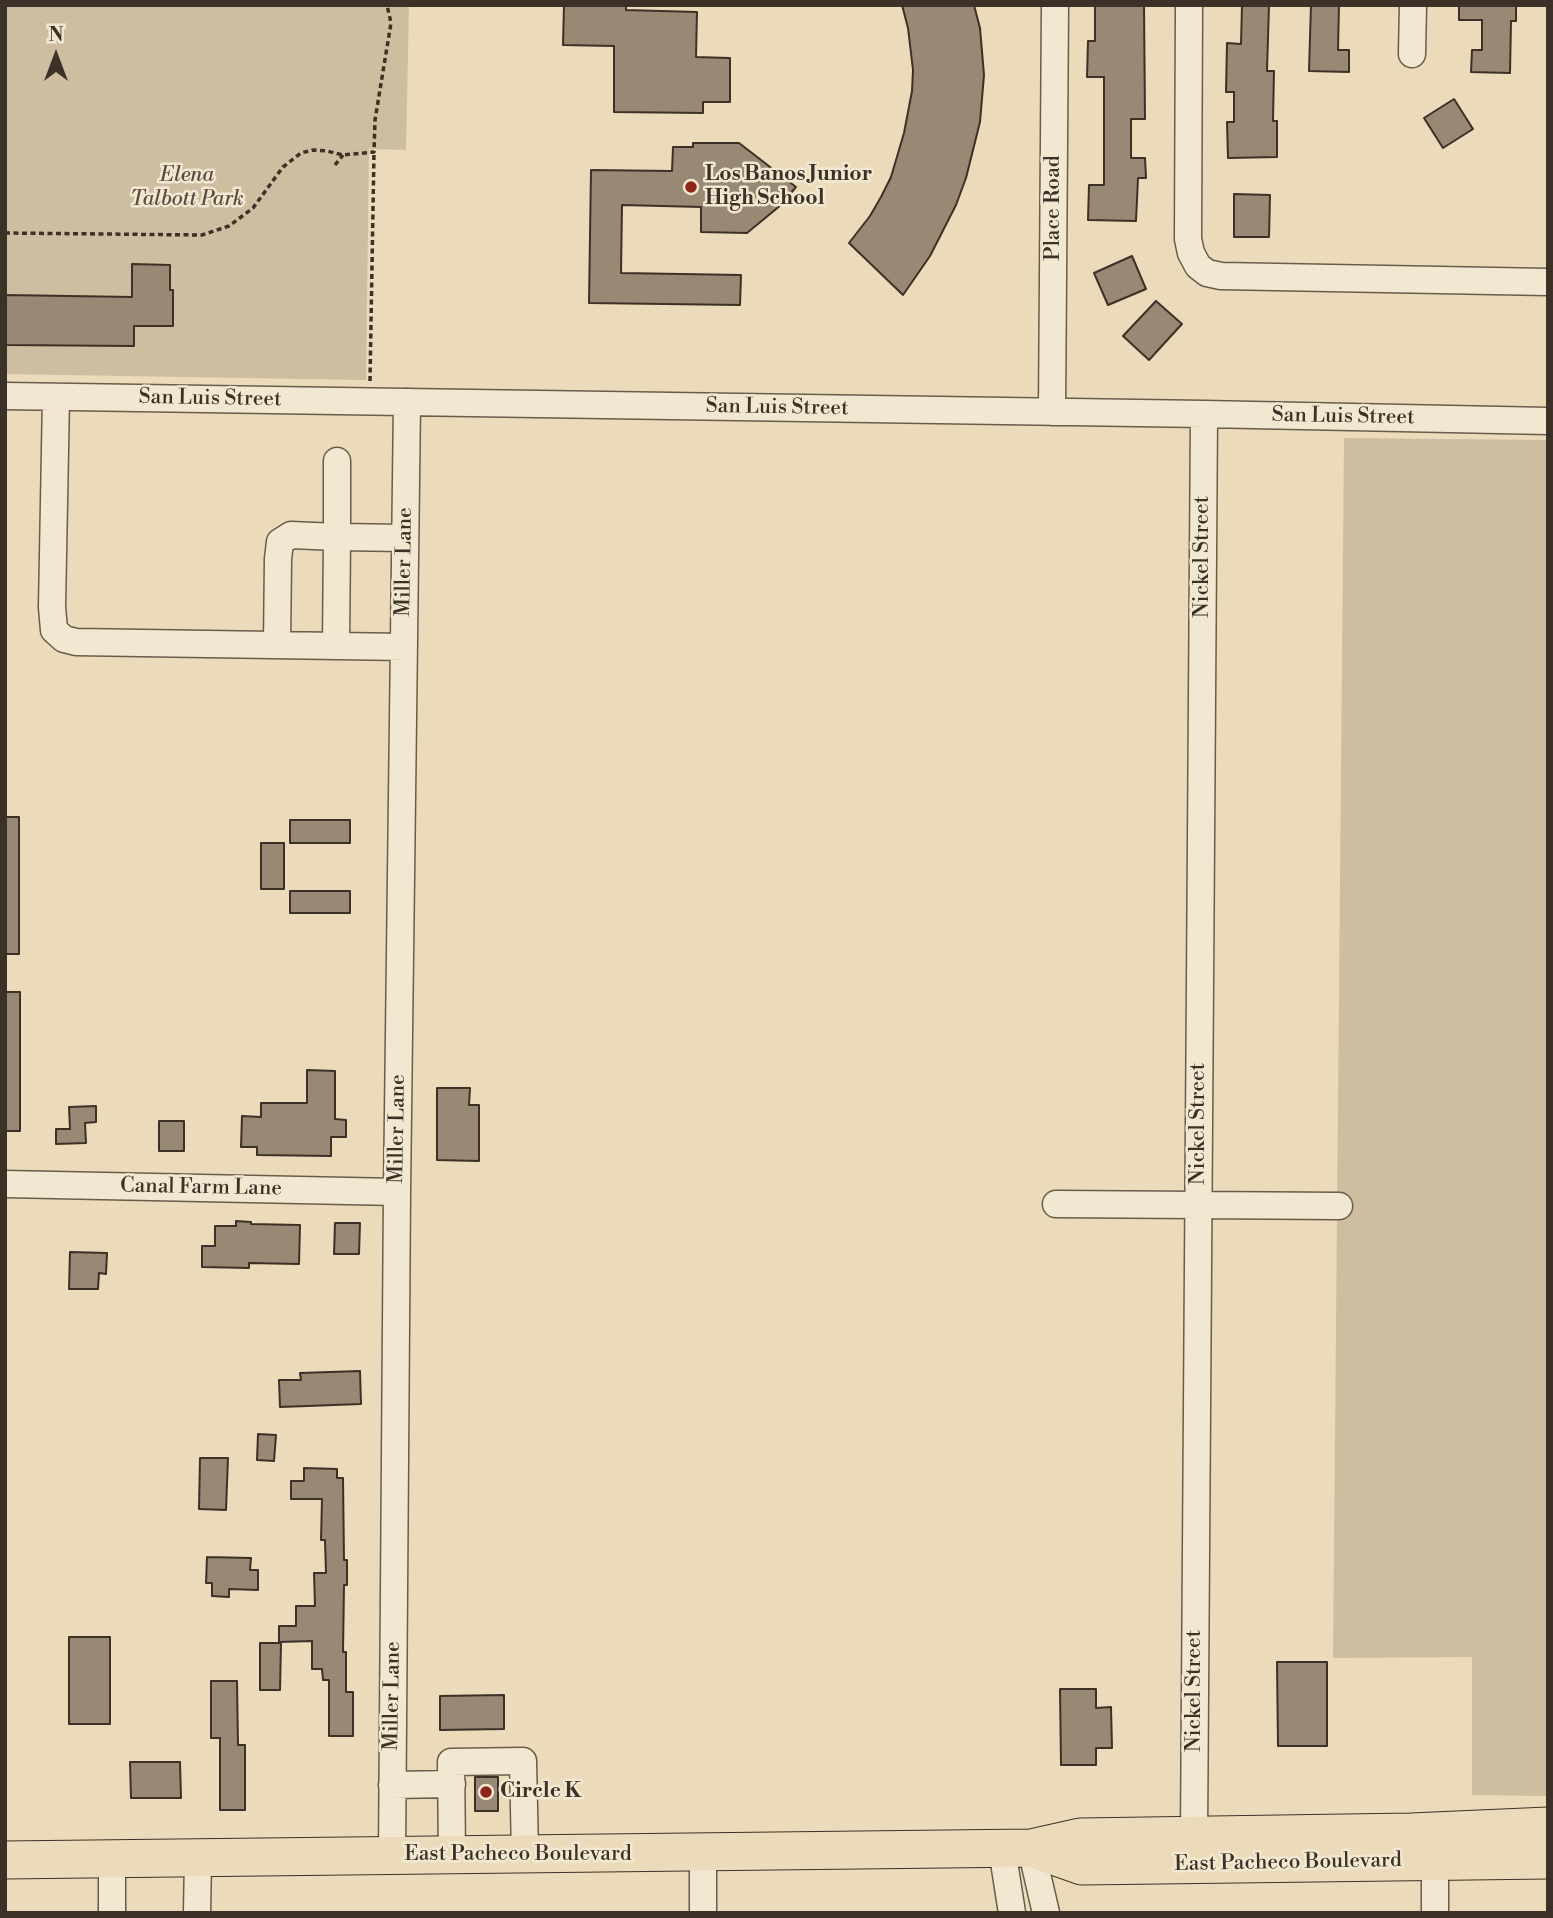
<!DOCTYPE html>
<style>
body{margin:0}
#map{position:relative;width:1553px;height:1918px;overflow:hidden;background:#ebdbba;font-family:"Libre Bodoni",serif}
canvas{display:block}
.frame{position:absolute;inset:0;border:7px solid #3c3126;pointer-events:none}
.north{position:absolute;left:21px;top:21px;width:70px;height:70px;-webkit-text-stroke:5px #f2e8d2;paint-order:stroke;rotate:0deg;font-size:19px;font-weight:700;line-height:28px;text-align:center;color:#3c3126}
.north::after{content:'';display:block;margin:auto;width:24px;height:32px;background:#3c3126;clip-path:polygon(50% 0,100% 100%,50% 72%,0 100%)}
</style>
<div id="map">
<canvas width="1553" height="1918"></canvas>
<div class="frame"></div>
<div class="north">N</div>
</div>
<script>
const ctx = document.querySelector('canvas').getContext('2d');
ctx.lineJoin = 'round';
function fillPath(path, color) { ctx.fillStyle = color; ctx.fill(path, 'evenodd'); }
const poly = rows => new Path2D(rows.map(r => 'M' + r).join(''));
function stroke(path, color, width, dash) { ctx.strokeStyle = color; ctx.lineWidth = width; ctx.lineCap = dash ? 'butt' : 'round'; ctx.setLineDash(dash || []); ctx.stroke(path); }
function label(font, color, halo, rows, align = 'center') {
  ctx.font = font + ' "Libre Bodoni",serif'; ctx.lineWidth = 5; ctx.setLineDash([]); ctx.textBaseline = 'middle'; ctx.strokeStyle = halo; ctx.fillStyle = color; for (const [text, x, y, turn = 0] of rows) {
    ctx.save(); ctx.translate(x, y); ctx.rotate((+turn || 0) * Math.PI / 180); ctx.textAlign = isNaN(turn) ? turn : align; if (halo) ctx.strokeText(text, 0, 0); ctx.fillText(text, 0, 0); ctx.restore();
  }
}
fillPath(poly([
 [5,5,409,5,406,150,369,149,366,380,5,374],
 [1344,438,1548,440,1548,1796,1472,1795,1472,1657,1333,1658]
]), '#cdbea1');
const building = poly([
 [564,5,626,5,626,10,697,12,696,57,730,58,730,102,703,102,703,113,614,112,614,46,563,45,564,5],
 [902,5,974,5,980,28,984,75,980,122,966,178,956,205,930,256,903,295,849,243,870,216,881,197,891,177,904,133,912,91,913,70,908,28,902,5],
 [1095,5,1144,5,1145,119,1131,119,1131,158,1145,158,1146,178,1138,178,1136,221,1088,220,1089,185,1104,185,1104,77,1087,77,1088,41,1095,41,1095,5],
 [1242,5,1269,5,1267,71,1274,71,1273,121,1277,121,1277,157,1228,158,1227,122,1234,122,1234,92,1226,92,1227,43,1241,44,1242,5],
 [1311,5,1339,5,1338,50,1349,50,1349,72,1309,71,1311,5],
 [1459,5,1516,5,1516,21,1511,21,1510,73,1471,72,1472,50,1482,50,1482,20,1459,20,1459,5],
 [1454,99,1473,129,1443,148,1424,118,1454,99],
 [693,143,739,143,796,187,781,205,747,233,701,232,701,207,622,205,621,273,741,275,740,305,589,303,591,170,672,171,673,147,693,147,693,143],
 [1234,194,1270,195,1269,237,1234,237,1234,194],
 [1132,256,1146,289,1108,305,1094,273,1132,256],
 [132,264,170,265,170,290,173,290,173,326,134,326,134,346,5,345,5,295,132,297,132,264],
 [1156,301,1182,324,1149,360,1123,336,1156,301],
 [5,817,19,817,19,954,5,954,5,817],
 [290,820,350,820,350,843,290,843,290,820],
 [261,843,284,843,284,889,261,889,261,843],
 [290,891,350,891,350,913,290,913,290,891],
 [5,992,20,992,20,1131,5,1131,5,992],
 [307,1070,335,1071,335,1119,346,1120,346,1137,331,1137,331,1156,257,1155,257,1147,241,1147,242,1116,261,1117,261,1103,307,1103,307,1070],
 [437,1088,470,1088,469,1105,479,1105,479,1161,437,1160,437,1088],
 [96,1106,96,1122,85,1123,86,1143,56,1144,56,1129,70,1129,69,1107,96,1106],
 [159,1121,184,1121,184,1151,159,1151,159,1121],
 [236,1221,251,1222,251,1224,300,1225,299,1264,249,1263,249,1268,202,1267,202,1246,215,1246,215,1226,236,1226,236,1221],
 [335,1223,360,1223,359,1254,334,1254,335,1223],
 [70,1252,107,1253,106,1274,99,1273,98,1289,69,1289,70,1252],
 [360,1371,361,1404,280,1407,279,1380,301,1380,300,1373,360,1371],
 [258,1434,276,1435,274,1461,257,1460,258,1434],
 [200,1458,228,1458,226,1510,199,1509,200,1458],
 [304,1468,337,1469,337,1478,343,1478,344,1560,347,1560,347,1585,344,1585,343,1652,346,1652,346,1692,353,1692,353,1736,329,1736,329,1680,323,1680,322,1669,312,1669,312,1641,279,1642,279,1626,296,1626,296,1606,315,1606,314,1573,326,1573,325,1540,321,1540,322,1499,291,1499,291,1481,304,1481,304,1468],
 [207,1557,251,1558,250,1570,258,1570,258,1590,229,1589,229,1597,212,1596,212,1583,206,1583,207,1557],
 [69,1637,110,1637,110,1724,69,1724,69,1637],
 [260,1643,281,1643,280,1690,260,1690,260,1643],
 [1277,1662,1327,1662,1327,1746,1278,1746,1277,1662],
 [211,1681,237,1681,238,1745,245,1745,245,1810,220,1810,220,1738,211,1738,211,1681],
 [1060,1689,1096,1689,1096,1708,1111,1707,1112,1748,1096,1748,1096,1765,1061,1765,1060,1689],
 [504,1695,504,1729,440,1730,440,1696,504,1695],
 [130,1762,180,1762,181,1798,131,1798,130,1762],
 [475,1777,498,1777,498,1811,475,1811,475,1777]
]);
fillPath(building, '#978973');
stroke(building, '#3c3126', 2);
const minor = poly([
 [1189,5,1188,239,1191,253,1198,266,1207,273,1221,276,1548,282],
 [1412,54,1413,5],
 [5,396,1204,414,1548,421],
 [56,397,52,607,54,630,64,639,76,642,404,647],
 [1052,412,1055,5],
 [337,461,337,537,405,538],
 [277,645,278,559,280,542,291,535,337,537,336,646],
 [5,1184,397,1192],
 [1056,1204,1339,1206],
 [392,1785,452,1784],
 [1194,1835,1204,414],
 [1031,1848,1046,1913],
 [1002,1849,1012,1913],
 [703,1853,703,1913],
 [452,1855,451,1762,523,1761,525,1854],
 [392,1856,397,1192,407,402],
 [112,1859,112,1913],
 [1435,1861,1435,1913],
 [197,1913,198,1858]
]);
const highway = poly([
 [1031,1848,1082,1866,1548,1860],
 [5,1860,1031,1848,1080,1837,1411,1832,1548,1826]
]);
stroke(minor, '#685c4b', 29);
stroke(highway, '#3c3126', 39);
stroke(poly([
 [335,165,343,155],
 [5,233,202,235,229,226,253,208,283,167,301,153,313,150,327,151,343,155,374,152,375,120,391,23,387,5],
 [370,381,374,152]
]), '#3c3126', 3.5, [5, 3.5]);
stroke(minor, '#f2e8d2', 26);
stroke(highway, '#ebdbba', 37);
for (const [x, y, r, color] of [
 [691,187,7,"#8f2418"],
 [486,1792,7,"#8f2418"]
]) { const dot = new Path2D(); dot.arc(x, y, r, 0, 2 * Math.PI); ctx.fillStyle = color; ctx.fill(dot); stroke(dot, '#f2e8d2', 2.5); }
label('bold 21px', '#3c3126', '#f2e8d2', [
 ["Los Banos Junior",705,175],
 ["High School",705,199],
 ["Circle K",500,1792]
], 'left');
label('italic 21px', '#594d3f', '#f2e8d2', [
 ["Elena",187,176],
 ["Talbott Park",187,200]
]);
label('21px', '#3c3126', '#f2e8d2', [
 ["Place Road",1054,208,-90],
 ["San Luis Street",210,399,1],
 ["San Luis Street",777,408,1],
 ["San Luis Street",1343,417,1],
 ["Nickel Street",1203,557,-90],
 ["Miller Lane",405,562,-89],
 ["Nickel Street",1199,1124,-90],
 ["Miller Lane",398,1129,-89],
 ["Canal Farm Lane",201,1188,1],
 ["Nickel Street",1195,1691,-90],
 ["Miller Lane",393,1696,-89],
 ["East Pacheco Boulevard",518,1855],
 ["East Pacheco Boulevard",1288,1863,-1]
]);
</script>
